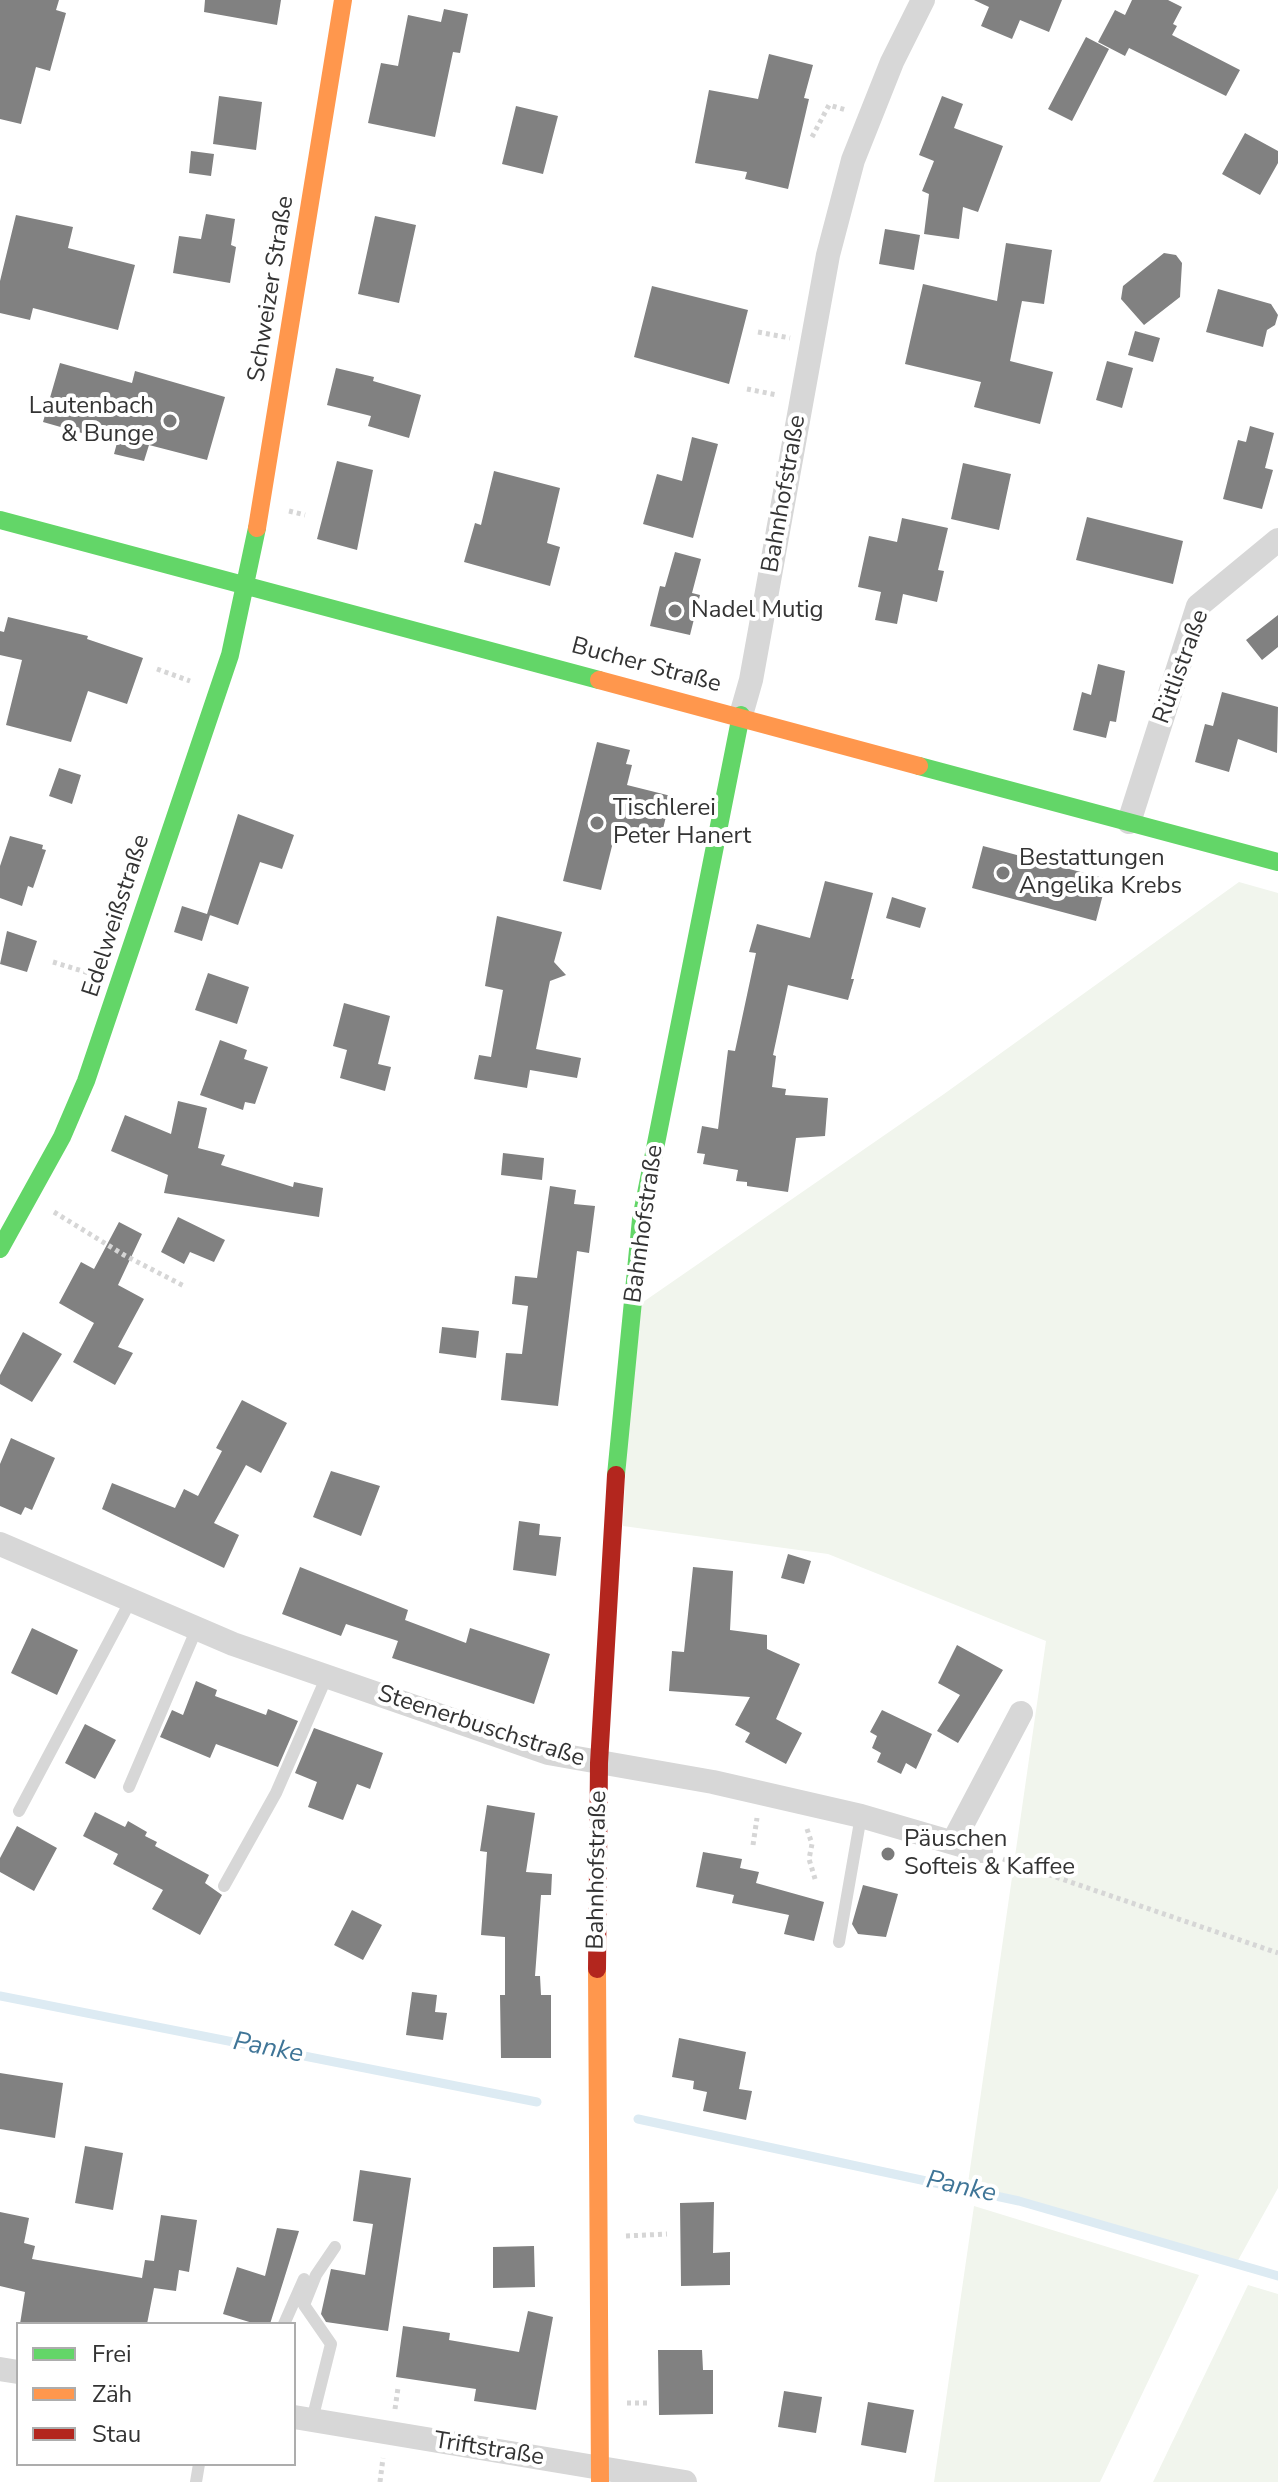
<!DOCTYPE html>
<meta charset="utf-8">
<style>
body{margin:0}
#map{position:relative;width:1278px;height:2482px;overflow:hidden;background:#fff;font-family:"Nunito Sans",sans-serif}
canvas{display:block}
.legend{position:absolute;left:16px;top:2322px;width:280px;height:144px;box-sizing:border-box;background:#fff;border:2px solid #adadad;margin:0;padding:10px 14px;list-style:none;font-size:24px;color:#333}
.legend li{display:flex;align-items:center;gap:16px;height:40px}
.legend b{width:40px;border:2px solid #adadad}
</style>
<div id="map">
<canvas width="1278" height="2482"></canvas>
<ul class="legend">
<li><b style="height:10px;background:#63d668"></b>Frei</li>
<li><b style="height:10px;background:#ff974d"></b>Zäh</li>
<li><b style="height:10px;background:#b3261e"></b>Stau</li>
</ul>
</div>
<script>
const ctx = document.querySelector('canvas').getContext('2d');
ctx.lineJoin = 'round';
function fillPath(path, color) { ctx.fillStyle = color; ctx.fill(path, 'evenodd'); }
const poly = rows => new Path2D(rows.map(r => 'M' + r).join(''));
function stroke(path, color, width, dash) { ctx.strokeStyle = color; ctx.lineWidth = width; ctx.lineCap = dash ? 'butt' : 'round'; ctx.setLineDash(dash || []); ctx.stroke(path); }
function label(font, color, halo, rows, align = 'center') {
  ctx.font = font + ' "Nunito Sans",sans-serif'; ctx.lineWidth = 8; ctx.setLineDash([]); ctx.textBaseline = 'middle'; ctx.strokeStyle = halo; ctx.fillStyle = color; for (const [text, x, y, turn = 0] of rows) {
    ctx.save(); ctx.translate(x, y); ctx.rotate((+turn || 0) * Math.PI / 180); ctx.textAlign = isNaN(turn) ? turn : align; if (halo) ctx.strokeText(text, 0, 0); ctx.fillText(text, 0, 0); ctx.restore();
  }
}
fillPath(poly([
 [1239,882,1278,893,1278,2188,1236,2264,967,2190,1046,1641,828,1554,623,1526,633,1309,944,1094],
 [974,2206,1199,2275,1100,2482,934,2482],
 [1248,2285,1278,2294,1278,2482,1153,2482]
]), '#f1f5ed');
stroke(poly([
 [0,1996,537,2102],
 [638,2119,1019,2201,1278,2276]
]), '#ddebf3', 9);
fillPath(poly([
 [0,0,59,0,56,10,66,13,50,71,36,67,21,124,0,119],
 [205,0,281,0,277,25,204,12],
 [974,0,1062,0,1049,32,1020,20,1012,39,981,26,989,7],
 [1132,0,1168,0,1182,7,1173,24,1177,26,1172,35,1240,70,1226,96,1129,48,1125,56,1098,42,1115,10,1125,15],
 [444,9,468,14,460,53,453,52,435,137,368,123,381,63,398,66,408,15,441,22],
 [1086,37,1109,49,1072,121,1048,109],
 [769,54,813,65,804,98,809,99,788,189,745,179,747,172,695,163,709,90,758,99],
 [219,96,262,102,256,150,213,144],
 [942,96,963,104,954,128,1003,146,978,212,963,207,959,239,924,234,929,194,922,191,934,161,919,155],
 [516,106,558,116,543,174,502,164],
 [1245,133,1278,151,1278,163,1260,195,1222,174],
 [191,151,214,154,211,176,189,173],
 [206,214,235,219,231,245,236,247,230,283,173,273,179,236,201,239],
 [16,215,73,227,68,248,135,265,118,330,33,308,30,320,0,313,0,281],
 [375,216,416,225,399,303,358,294],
 [885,229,920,235,914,270,879,264],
 [1006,243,1052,250,1044,304,1022,301,1010,361,1053,372,1040,424,974,407,981,382,905,364,923,284,997,301],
 [1164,253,1176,255,1182,263,1180,297,1144,325,1121,299,1123,286],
 [652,286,748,310,729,384,634,357],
 [1218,289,1271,304,1278,315,1275,325,1267,330,1263,347,1206,332],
 [1135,331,1160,338,1153,362,1128,355],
 [1107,361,1133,368,1122,408,1096,400],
 [60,363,132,383,135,371,225,397,207,460,149,445,144,461,114,454,117,443,43,422],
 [336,368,374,377,373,381,421,395,409,438,368,426,371,416,327,405],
 [1250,426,1274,433,1265,468,1273,470,1262,509,1223,499,1238,440,1246,442],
 [692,437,718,444,693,538,643,524,657,474,682,481],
 [337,461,373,470,357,550,317,539],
 [963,463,1011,474,999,530,951,519],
 [494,471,560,488,547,543,560,547,550,586,464,562,475,523,481,525],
 [1087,517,1183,541,1173,584,1076,560],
 [902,518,948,528,938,570,944,571,937,602,903,594,897,624,875,620,881,592,858,587,869,536,897,542],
 [675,552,701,559,692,593,700,595,690,635,650,626,660,586,665,587],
 [1278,615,1278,647,1262,660,1246,640],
 [8,617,88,636,87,639,143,658,127,704,88,691,71,742,6,725,22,660,0,655,0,631,4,632],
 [1098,664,1125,671,1116,722,1110,721,1106,738,1073,730,1082,692,1091,695],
 [1222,692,1278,707,1277,753,1238,739,1229,772,1195,762,1205,724,1213,726],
 [597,742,630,750,626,764,632,765,627,785,671,796,661,837,617,826,601,890,563,881],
 [59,768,81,775,72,804,49,796],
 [238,814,294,835,282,869,260,862,238,925,207,914],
 [10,836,43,845,42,849,46,850,33,888,28,886,22,906,0,898,0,866],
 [983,846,1107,879,1096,921,972,888],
 [825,881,873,893,851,979,854,979,848,1000,788,985,773,1055,776,1056,772,1087,786,1089,785,1095,828,1098,825,1136,796,1138,788,1192,747,1186,747,1182,736,1181,738,1170,703,1164,705,1154,697,1153,702,1126,718,1129,728,1050,735,1051,756,953,749,952,757,924,810,938],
 [892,897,926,908,920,928,886,918],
 [182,906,210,915,202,941,174,932],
 [497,916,562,932,554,962,566,975,550,981,536,1049,581,1058,577,1078,530,1070,527,1088,474,1079,479,1055,491,1057,503,990,485,986],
 [7,931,37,941,27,972,0,964],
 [208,973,249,987,237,1024,195,1010],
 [344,1003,390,1016,378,1064,391,1067,385,1091,340,1078,347,1050,333,1046],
 [220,1040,247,1050,244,1059,268,1067,255,1104,245,1102,243,1110,200,1095],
 [178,1101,207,1108,198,1148,225,1155,221,1165,293,1187,294,1182,323,1188,319,1217,164,1193,168,1175,111,1151,125,1115,171,1134],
 [503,1153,544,1158,542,1180,501,1175],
 [550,1186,576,1190,574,1204,595,1206,589,1253,577,1251,558,1406,501,1400,506,1353,522,1354,528,1306,512,1304,515,1276,537,1278],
 [178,1217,225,1240,214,1262,190,1252,184,1264,161,1252],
 [119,1222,142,1234,118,1285,144,1299,118,1347,133,1353,115,1385,73,1362,94,1323,59,1303,81,1262,94,1269],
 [442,1327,479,1331,476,1358,439,1353],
 [23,1332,62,1354,32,1402,0,1384,0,1375],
 [242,1400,287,1423,261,1473,246,1465,214,1523,239,1535,224,1568,102,1509,112,1483,175,1508,184,1489,198,1496,222,1451,216,1448],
 [11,1438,55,1458,32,1510,25,1507,21,1515,0,1506,0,1464],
 [331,1471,380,1486,361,1536,313,1517],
 [519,1521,540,1524,539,1535,561,1537,556,1576,513,1570],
 [788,1554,811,1561,804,1584,781,1578],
 [300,1567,408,1610,405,1620,466,1643,470,1628,550,1654,534,1704,392,1658,398,1641,346,1624,341,1636,282,1614],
 [693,1567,733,1571,730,1630,767,1635,767,1649,800,1664,776,1719,802,1733,786,1764,745,1742,750,1733,735,1725,750,1697,669,1691,672,1651,684,1652],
 [32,1628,78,1650,57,1695,11,1673],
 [957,1645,1003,1670,958,1743,937,1731,960,1695,938,1683],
 [196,1681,217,1690,215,1696,266,1715,268,1709,298,1721,278,1767,216,1744,210,1758,160,1737,172,1710,183,1715],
 [882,1710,932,1734,916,1769,906,1763,901,1774,877,1762,881,1753,872,1748,877,1736,870,1732],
 [85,1724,116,1740,95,1779,65,1763],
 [314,1728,383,1753,370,1789,357,1784,343,1820,308,1807,317,1782,295,1773],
 [487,1805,535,1813,526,1872,552,1874,551,1895,541,1895,535,1976,540,1976,541,1995,551,1995,551,2058,501,2058,500,1995,505,1995,505,1937,481,1935,487,1852,480,1851],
 [95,1812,125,1827,128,1821,147,1832,145,1836,157,1842,155,1846,209,1875,205,1883,222,1895,200,1935,152,1909,163,1890,113,1864,118,1854,83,1836],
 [17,1826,57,1848,34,1891,0,1872,0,1858],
 [703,1852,742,1859,740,1868,759,1872,756,1883,824,1902,814,1941,784,1934,789,1915,732,1903,734,1895,696,1887],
 [863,1885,898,1894,886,1937,858,1934,852,1924],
 [352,1910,382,1925,363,1960,334,1945],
 [412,1992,437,1995,435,2012,447,2013,443,2040,406,2035],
 [679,2038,746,2052,739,2089,752,2091,746,2120,703,2111,707,2092,693,2089,694,2081,672,2077],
 [0,2073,63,2083,55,2138,0,2129],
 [85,2146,123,2153,113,2210,75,2203],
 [360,2170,411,2178,388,2331,326,2322,321,2314,331,2269,365,2275,373,2224,353,2221],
 [714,2202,713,2253,730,2252,730,2285,681,2286,680,2203],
 [0,2212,29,2218,24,2243,35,2246,32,2259,142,2278,145,2260,154,2261,161,2215,197,2220,189,2272,179,2270,176,2291,154,2288,147,2324,20,2324,25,2292,0,2286],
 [277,2228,299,2231,270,2324,256,2324,223,2314,237,2267,265,2276],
 [534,2246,535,2287,493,2288,493,2247],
 [528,2311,553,2317,536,2410,474,2401,476,2389,396,2377,403,2326,450,2333,449,2340,519,2352],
 [658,2350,702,2350,703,2370,713,2370,713,2414,659,2415],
 [784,2391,822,2397,816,2433,778,2427],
 [868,2402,914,2410,906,2453,861,2445]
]), '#818181');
stroke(poly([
 [812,137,829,105,846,110],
 [758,332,790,338],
 [747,389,777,395],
 [289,511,305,515],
 [157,669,190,681],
 [53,962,92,974],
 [54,1212,124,1255,186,1287],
 [807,1829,812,1844,809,1859,816,1882],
 [753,1845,757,1818],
 [1003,1859,1278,1953],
 [626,2236,667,2234],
 [627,2403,651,2403],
 [395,2409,398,2388],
 [380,2482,383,2458]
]), '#d6d6d6', 5, [4, 4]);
stroke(poly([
 [129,1787,197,1628],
 [19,1811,131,1600],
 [224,1886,276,1793,327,1676],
 [839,1942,861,1816],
 [284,2324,304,2279],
 [312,2420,331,2344,304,2305,316,2275,335,2247],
 [196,2482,199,2464]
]), '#d7d7d7', 12);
stroke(poly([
 [741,715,751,680,828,255,853,160,892,62,923,0],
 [1129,822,1198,606,1278,540],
 [0,1544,233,1644,548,1753,713,1782,861,1816,981,1851],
 [953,1842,1021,1713],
 [0,2369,18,2372],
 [294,2417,685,2482]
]), '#d7d7d7', 24);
stroke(poly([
 [0,520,599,680],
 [919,766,1278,862],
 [0,1249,62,1137,86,1081,230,655,257,528],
 [616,1475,641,1219,741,715]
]), '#63d668', 18);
stroke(poly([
 [257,528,343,0],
 [599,680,919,766],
 [597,1969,600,2482]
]), '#ff974d', 18);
stroke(poly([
 [597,1969,599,1763,616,1475]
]), '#b3261e', 18);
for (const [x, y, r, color] of [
 [170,421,8,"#7a7a7a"],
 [675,611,8,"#7a7a7a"],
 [597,823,8,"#7a7a7a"],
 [1003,873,8,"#7a7a7a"],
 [888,1854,8,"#7a7a7a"]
]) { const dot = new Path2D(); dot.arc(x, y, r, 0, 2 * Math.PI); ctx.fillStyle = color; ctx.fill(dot); stroke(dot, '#fff', 3); }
label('24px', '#333', '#fff', [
 ["Schweizer Straße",272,289,-81],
 ["Bahnhofstraße",785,494,-80],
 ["Bucher Straße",646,666,15],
 ["Rütlistraße",1182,667,-70],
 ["Edelweißstraße",117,916,-72],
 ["Bahnhofstraße",645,1224,-82],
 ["Steenerbuschstraße",481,1727,18],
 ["Bahnhofstraße",598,1870,-89],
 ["Triftstraße",489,2450,9]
]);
label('24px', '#333', '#fff', [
 ["Lautenbach",154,407,"right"],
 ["& Bunge",154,435,"right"],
 ["Nadel Mutig",691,611],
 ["Tischlerei",613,809],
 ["Peter Hanert",613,837],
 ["Bestattungen",1019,859],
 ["Angelika Krebs",1019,887],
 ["Päuschen",904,1840],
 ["Softeis & Kaffee",904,1868]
], 'left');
label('italic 26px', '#3f7597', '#fff', [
 ["Panke",268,2049,11],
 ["Panke",961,2188,12]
]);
</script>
